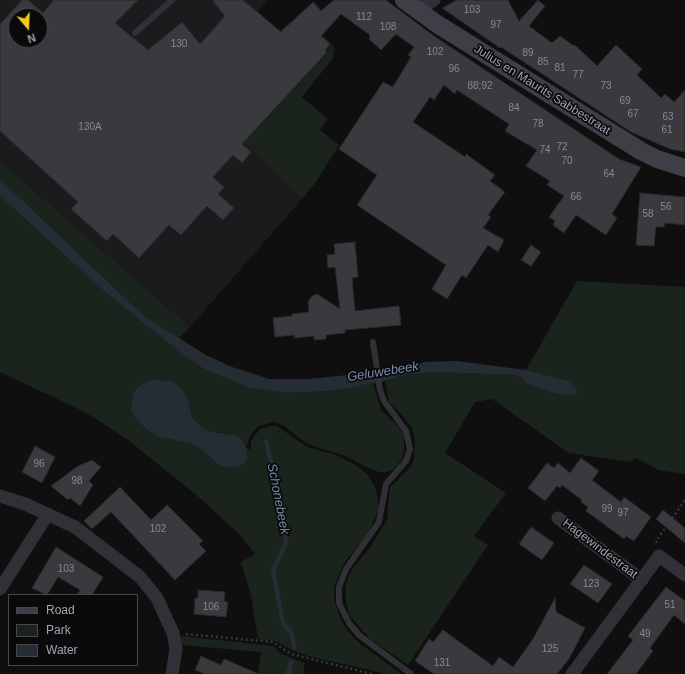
<!DOCTYPE html>
<style>
body{margin:0}
#map{position:relative;width:685px;height:674px;overflow:hidden;background:#0f0f10;font-family:Arial,sans-serif}
canvas{display:block}
.legend{position:absolute;left:8px;top:594px;width:130px;height:72px;box-sizing:border-box;background:#0a0a0b;border:1px solid #46474e;margin:0;padding:5px 7px;list-style:none;font-size:12px;color:#a0a3b2}
.legend li{display:flex;align-items:center;gap:8px;height:20px}
.legend b{width:20px;border:1px solid #46474e}
.north{position:absolute;left:8px;top:8px;width:40px;height:40px;box-sizing:border-box;background:#0a0a0b;border:1px solid #46474e;border-radius:50%;rotate:161deg;font-size:11px;font-weight:700;line-height:16px;text-align:center;color:#a0a3b2}
.north::after{content:'';display:block;margin:auto;width:14px;height:18px;background:#f6ca21;clip-path:polygon(50% 0,100% 100%,50% 72%,0 100%)}
</style>
<div id="map">
<canvas width="685" height="674"></canvas>
<ul class="legend">
<li><b style="height:5px;background:#3e3f46"></b>Road</li>
<li><b style="height:11px;background:#1b231d"></b>Park</li>
<li><b style="height:11px;background:#262c34"></b>Water</li>
</ul>
<div class="north">N</div>
</div>
<script>
const ctx = document.querySelector('canvas').getContext('2d');
ctx.lineJoin = 'round';
function fillPath(path, color) { ctx.fillStyle = color; ctx.fill(path, 'evenodd'); }
const poly = rows => new Path2D(rows.map(r => 'M' + r).join(''));
function stroke(path, color, width, dash) { ctx.strokeStyle = color; ctx.lineWidth = width; ctx.lineCap = dash ? 'butt' : 'round'; ctx.setLineDash(dash || []); ctx.stroke(path); }
function label(font, color, halo, rows, align = 'center') {
  ctx.font = font + ' Arial,sans-serif'; ctx.lineWidth = 3.5; ctx.setLineDash([]); ctx.textBaseline = 'middle'; ctx.strokeStyle = halo; ctx.fillStyle = color; for (const [text, x, y, turn = 0] of rows) {
    ctx.save(); ctx.translate(x, y); ctx.rotate((+turn || 0) * Math.PI / 180); ctx.textAlign = isNaN(turn) ? turn : align; if (halo) ctx.strokeText(text, 0, 0); ctx.fillText(text, 0, 0); ctx.restore();
  }
}
fillPath(poly([
 [0,0,268,0,254,16,266,43,314,1,333,24,323,35,334,46,244,142,302,199,190,327,0,161],
 [16,16,40,16,40,40,16,40]
]), '#1b1b1d');
fillPath(poly([
 [334,46,333,58,302,97,328,119,320,130,339,145,316,182,302,199,244,142],
 [0,161,190,327,179,338,144,316,0,179],
 [0,196,106,293,176,349,287,393,331,391,373,383,381,410,396,424,404,434,404,449,402,459,394,469,387,472,379,472,366,467,346,456,316,447,305,442,283,425,275,422,258,426,251,434,246,447,241,438,227,433,212,432,203,428,192,417,136,419,145,428,158,437,190,443,202,450,219,465,229,468,247,459,247,449,251,449,251,441,259,430,269,426,277,426,307,447,336,455,357,466,367,474,376,489,379,508,368,534,344,563,334,587,334,600,341,620,347,630,358,642,401,674,387,674,308,656,291,650,276,641,258,639,251,595,241,562,255,554,241,536,201,499,127,439,85,412,0,372],
 [577,281,685,287,685,474,659,470,636,458,629,462,569,453,492,399,475,402,445,453,506,493,474,536,488,545,408,665,370,639,349,615,346,601,346,584,352,569,369,549,387,520,390,487,409,469,414,460,415,441,412,428,401,414,389,402,385,381,403,375,432,372,517,375,568,381,526,370],
 [181,636,274,646,281,654,305,663,303,674,258,674,261,652,181,645]
]), '#1b231d');
fillPath(poly([
 [0,179,144,316,206,355,232,367,269,379,309,379,386,371,424,362,457,361,526,370,568,381,577,389,576,395,557,394,525,383,521,377,517,375,432,372,403,375,385,381,331,391,287,393,248,387,203,368,176,349,106,293,0,196],
 [153,379,174,382,181,389,187,398,192,417,203,428,212,432,236,435,241,438,247,449,247,459,242,465,229,468,219,465,202,450,190,443,158,437,145,428,136,419,131,409,132,399,133,393,139,386]
]), '#262c34');
stroke(poly([
 [266,441,283,515,286,543,273,570,283,623,292,634,294,647],
 [288,674,291,662]
]), '#262c34', 4.5);
const building = poly([
 [22,0,28,0,43,13,54,0,138,0,115,23,148,50,182,22,200,44,225,16,212,0,243,0,281,32,313,2,321,11,334,0,386,0,434,36,607,151,619,159,641,167,612,214,617,218,606,235,576,215,564,233,553,225,555,221,549,217,564,196,547,185,550,181,526,166,537,150,505,131,509,124,457,90,455,94,444,85,434,100,430,97,413,122,465,157,466,154,495,175,490,181,505,192,488,215,491,217,483,228,504,240,498,252,488,245,466,278,462,275,447,299,432,289,446,265,357,205,377,175,339,149,383,82,393,87,411,57,408,55,414,47,396,34,381,50,369,39,370,35,341,14,321,36,330,44,325,50,327,52,242,144,251,152,242,163,233,155,213,177,224,187,218,194,234,208,223,220,207,206,181,235,169,225,139,258,113,234,107,241,71,209,78,202,0,131,0,24,22,0],
 [16,16,40,16,40,40,16,40,16,16],
 [457,0,508,0,519,21,538,0,545,6,529,26,552,43,560,36,574,46,575,45,597,66,616,45,642,69,637,75,661,98,665,94,674,102,685,90,685,152,670,149,631,132,501,47,500,48,442,8,457,0],
 [640,193,685,197,685,225,665,223,664,227,656,227,654,246,636,245,640,193],
 [355,242,358,277,352,278,355,311,399,306,401,325,345,330,345,333,326,335,326,339,314,340,314,336,294,338,294,335,275,337,273,318,292,316,292,314,309,312,308,302,312,296,317,294,340,309,335,267,328,268,327,255,335,254,334,244,355,242],
 [531,245,541,252,531,266,521,260,531,245],
 [35,446,55,457,42,483,22,472,35,446],
 [581,458,599,471,592,480,621,502,624,497,651,517,634,541,626,536,624,539,586,511,588,507,581,502,582,500,562,485,560,488,557,486,545,501,528,488,547,463,554,468,558,463,570,473,581,458],
 [92,460,101,467,89,481,93,485,80,506,70,498,68,500,51,486,78,466,92,460],
 [120,487,151,520,167,505,203,541,199,544,206,551,175,580,111,512,92,529,84,521,120,487],
 [663,510,685,528,685,543,656,519,663,510],
 [531,527,554,543,542,560,519,544,531,527],
 [56,547,103,577,92,595,77,595,80,590,58,577,47,595,32,588,56,547],
 [584,565,612,584,598,603,570,584,584,565],
 [666,587,685,601,685,624,674,615,650,648,653,651,636,674,607,674,633,640,628,636,666,587],
 [198,590,225,592,224,601,228,602,226,617,194,614,195,598,198,598,198,590],
 [555,598,556,612,585,628,569,659,557,674,434,674,415,661,429,639,433,642,443,630,493,666,499,657,513,667,533,639,555,598],
 [201,656,221,665,224,659,259,674,205,674,195,670,201,656]
]);
fillPath(building, '#39393e');
stroke(building, '#29292d', 1);
stroke(poly([
 [657,543,656,541,685,500],
 [186,634,273,642,291,654,372,674]
]), '#36373d', 2.5, [2, 3]);
stroke(poly([
 [135,33,172,0],
 [373,342,380,390,384,401,406,431,410,449,406,461,386,484,379,522,346,569,339,587,339,603,349,623,359,635,411,674]
]), '#303036', 6);
stroke(poly([
 [418,10,434,0],
 [0,496,25,504,75,527,140,577,157,598,173,633,176,649,172,674],
 [558,518,642,580],
 [0,589,48,514],
 [572,674,659,556,685,575]
]), '#303036', 13);
stroke(poly([
 [404,0,437,24,641,151,657,159,685,168]
]), '#3e3f46', 18);
label('10px', '#868895', null, [
 ["103",472,10],
 ["112",364,17],
 ["97",496,25],
 ["108",388,27],
 ["130",179,44],
 ["102",435,52],
 ["89",528,53],
 ["85",543,62],
 ["81",560,68],
 ["96",454,69],
 ["77",578,75],
 ["88;92",480,86],
 ["73",606,86],
 ["69",625,101],
 ["84",514,108],
 ["67",633,114],
 ["63",668,117],
 ["78",538,124],
 ["130A",90,127],
 ["61",667,130],
 ["72",562,147],
 ["74",545,150],
 ["70",567,161],
 ["64",609,174],
 ["66",576,197],
 ["56",666,207],
 ["58",648,214],
 ["96",39,464],
 ["98",77,481],
 ["99",607,509],
 ["97",623,513],
 ["102",158,529],
 ["103",66,569],
 ["123",591,584],
 ["51",670,605],
 ["106",211,607],
 ["49",645,634],
 ["125",550,649],
 ["131",442,663]
]);
label('12px', '#a0a3b2', '#0a0a0b', [
 ["Julius en Maurits Sabbestraat",542,90,32],
 ["Hagewindestraat",600,549,37]
]);
label('italic 13px', '#748caf', '#0a0a0b', [
 ["Geluwebeek",383,372,-9],
 ["Schonebeek",278,499,79]
]);
</script>
